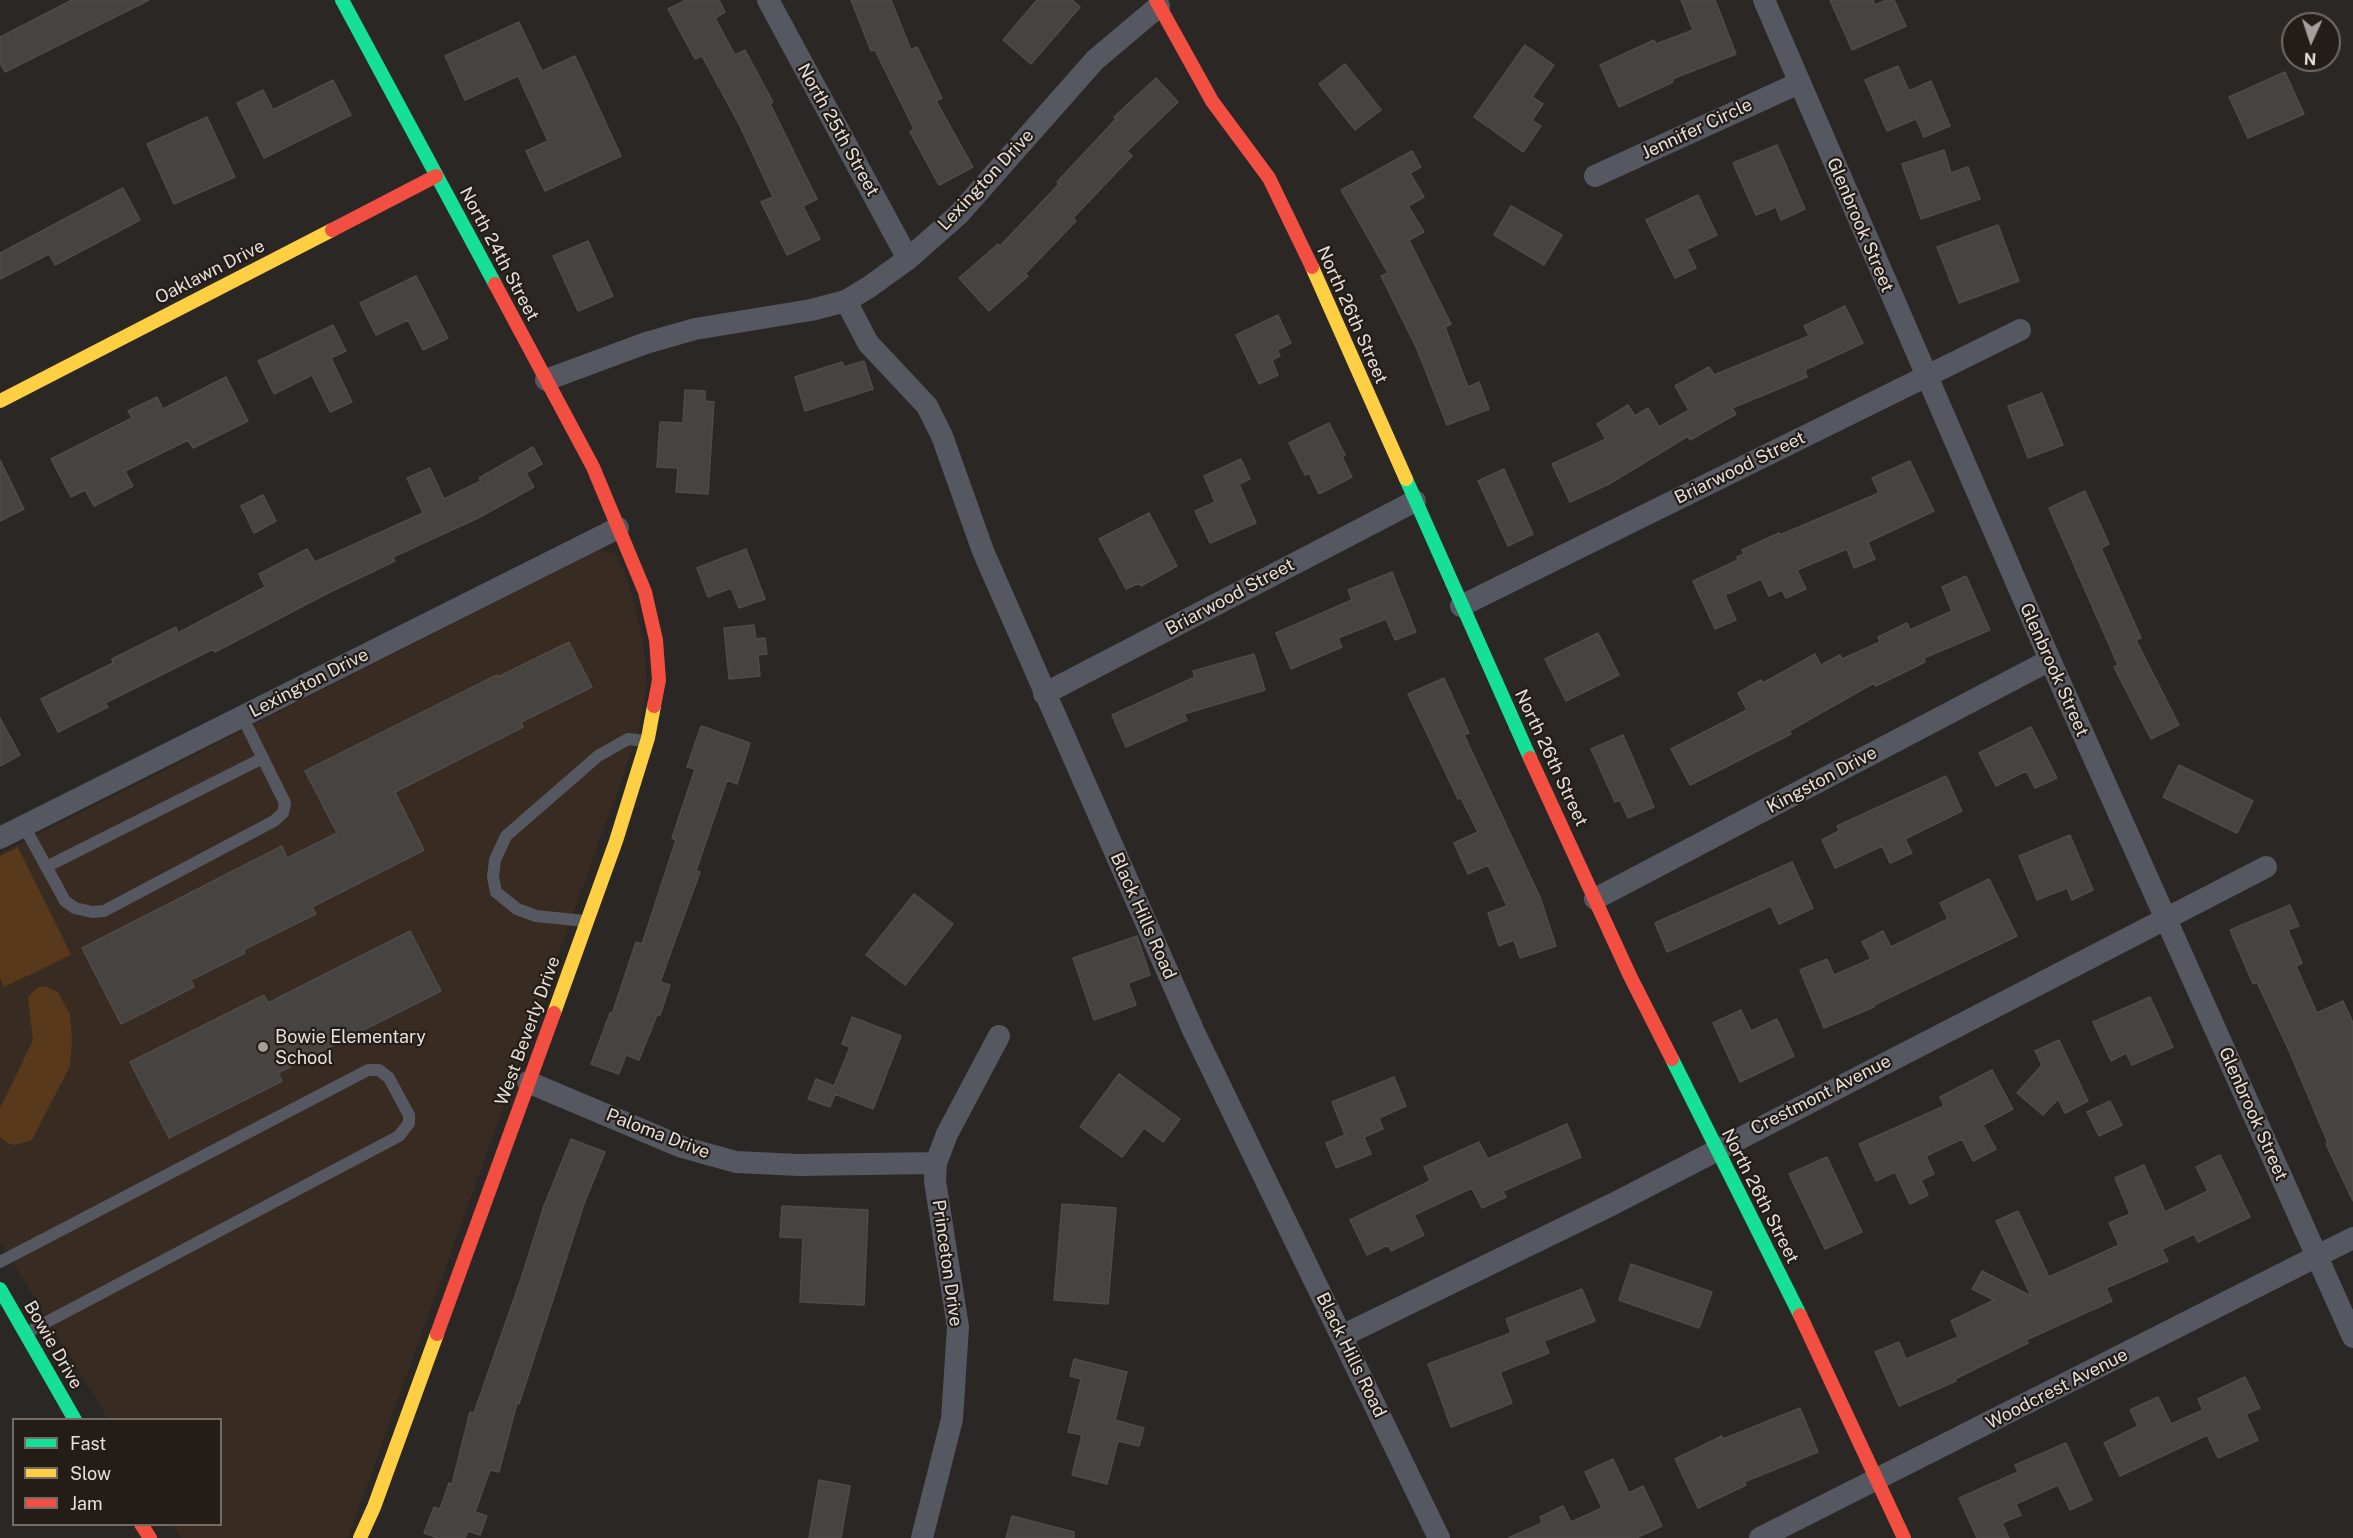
<!DOCTYPE html>
<style>
body{margin:0}
#map{position:relative;width:2353px;height:1538px;overflow:hidden;background:#2a2724;font-family:"Public Sans",sans-serif}
canvas{display:block}
.legend{position:absolute;left:12px;top:1418px;width:210px;height:108px;box-sizing:border-box;background:#241d17;border:2px solid #726b66;margin:0;padding:8px 10px;list-style:none;font-size:18px;color:#e6e0dc}
.legend li{display:flex;align-items:center;gap:12px;height:30px}
.legend b{width:30px;border:2px solid #726b66}
.north{position:absolute;left:2281px;top:12px;width:60px;height:60px;box-sizing:border-box;background:#241d17;border:2px solid #726b66;border-radius:50%;rotate:183deg;font-size:16px;font-weight:700;line-height:24px;text-align:center;color:#e6e0dc}
.north::after{content:'';display:block;margin:auto;width:21px;height:27px;background:#a49f9c;clip-path:polygon(50% 0,100% 100%,50% 72%,0 100%)}
</style>
<div id="map">
<canvas width="2353" height="1538"></canvas>
<ul class="legend">
<li><b style="height:8px;background:#16e098"></b>Fast</li>
<li><b style="height:8px;background:#ffcf43"></b>Slow</li>
<li><b style="height:8px;background:#f24e42"></b>Jam</li>
</ul>
<div class="north">N</div>
</div>
<script>
const ctx = document.querySelector('canvas').getContext('2d');
ctx.lineJoin = 'round';
function fillPath(path, color) { ctx.fillStyle = color; ctx.fill(path, 'evenodd'); }
const poly = rows => new Path2D(rows.map(r => 'M' + r).join(''));
function stroke(path, color, width, dash) { ctx.strokeStyle = color; ctx.lineWidth = width; ctx.lineCap = dash ? 'butt' : 'round'; ctx.setLineDash(dash || []); ctx.stroke(path); }
function label(font, color, halo, rows, align = 'center') {
  ctx.font = font + ' "Public Sans",sans-serif'; ctx.lineWidth = 4.5; ctx.setLineDash([]); ctx.textBaseline = 'middle'; ctx.strokeStyle = halo; ctx.fillStyle = color; for (const [text, x, y, turn = 0] of rows) {
    ctx.save(); ctx.translate(x, y); ctx.rotate((+turn || 0) * Math.PI / 180); ctx.textAlign = isNaN(turn) ? turn : align; if (halo) ctx.strokeText(text, 0, 0); ctx.fillText(text, 0, 0); ctx.restore();
  }
}
fillPath(poly([
 [598,550,615,553,629,583,643,638,647,688,638,734,348,1538,181,1538,172,1525,220,1524,220,1420,108,1419,0,1241,0,853]
]), '#372b22');
fillPath(poly([
 [18,847,71,955,4,987,0,978,0,856],
 [45,986,58,992,70,1014,72,1039,70,1066,32,1140,15,1145,7,1143,0,1137,0,1108,33,1040,28,997,37,988]
]), '#59391b');
const building = poly([
 [72,0,149,0,5,72,0,63,0,37,72,0],
 [686,0,719,0,725,12,715,18,735,55,745,50,773,102,770,104,817,199,803,206,820,239,787,255,761,202,773,197,739,124,702,56,695,59,668,9,686,0],
 [851,0,891,0,911,50,917,47,942,98,936,101,973,167,939,185,910,132,914,129,875,50,871,51,851,0],
 [1037,0,1072,0,1080,7,1031,64,1003,40,1037,0],
 [1681,0,1715,0,1736,54,1672,79,1673,82,1619,107,1600,65,1654,40,1656,44,1693,30,1681,0],
 [1830,0,1873,0,1875,5,1887,0,1894,0,1906,26,1852,50,1830,0],
 [519,22,542,71,575,56,621,156,545,191,526,151,548,141,518,76,465,100,445,56,519,22],
 [1525,45,1554,65,1532,97,1543,104,1532,120,1541,126,1523,152,1474,117,1525,45],
 [1345,64,1381,110,1355,130,1319,84,1345,64],
 [1898,66,1909,91,1931,81,1950,126,1924,137,1916,119,1887,131,1865,80,1898,66],
 [2285,72,2304,114,2248,138,2229,97,2285,72],
 [1156,78,1178,102,1127,151,1132,156,1073,218,1076,221,1025,274,1028,276,989,311,959,278,998,244,1000,246,1059,184,1057,182,1116,119,1114,117,1156,78],
 [333,80,351,115,264,158,237,103,263,90,273,110,333,80],
 [207,117,235,177,174,204,147,144,207,117],
 [1777,145,1805,209,1781,220,1776,207,1756,215,1733,163,1777,145],
 [1944,150,1951,173,1968,167,1980,199,1921,219,1902,164,1944,150],
 [1412,151,1421,167,1410,173,1424,197,1408,206,1424,232,1409,240,1451,324,1445,327,1468,387,1479,382,1489,409,1447,425,1417,349,1381,276,1388,273,1341,190,1412,151],
 [123,188,140,220,55,265,49,254,0,279,0,253,123,188],
 [1698,195,1717,235,1687,249,1696,268,1675,278,1646,220,1698,195],
 [1511,206,1562,235,1544,265,1494,235,1511,206],
 [1998,225,2019,281,1959,303,1937,247,1998,225],
 [588,241,613,296,578,311,553,256,588,241],
 [416,276,448,338,423,350,408,320,376,335,360,303,416,276],
 [1845,306,1863,343,1805,370,1807,377,1732,408,1736,414,1690,440,1688,436,1609,484,1570,502,1552,464,1606,439,1597,424,1628,405,1635,416,1648,408,1659,427,1689,410,1675,386,1709,367,1714,375,1809,336,1804,326,1845,306],
 [1278,315,1291,343,1277,350,1280,356,1272,360,1278,375,1259,384,1236,335,1278,315],
 [333,325,346,351,331,358,352,402,330,412,312,375,274,394,258,361,333,325],
 [864,361,873,389,805,411,795,377,842,362,844,367,864,361],
 [226,377,248,421,193,448,188,440,125,471,133,486,94,506,85,490,71,497,51,459,132,418,128,411,157,397,163,409,226,377],
 [685,390,705,391,705,401,714,402,708,494,676,492,678,468,657,467,660,422,683,423,685,390],
 [2042,393,2063,445,2028,458,2008,406,2042,393],
 [1329,423,1345,455,1342,457,1352,477,1319,494,1309,473,1305,475,1289,443,1329,423],
 [533,447,542,464,526,473,534,487,478,518,393,557,395,561,330,592,215,652,213,649,105,703,108,707,58,732,41,699,113,663,112,659,176,627,178,633,265,587,259,574,307,549,315,562,423,513,407,478,430,468,444,499,481,481,479,478,533,447],
 [1241,459,1250,479,1239,484,1256,523,1210,543,1195,511,1215,502,1204,476,1241,459],
 [0,460,24,509,0,521,0,460],
 [1910,461,1934,511,1868,542,1875,559,1854,568,1847,549,1797,570,1806,589,1786,598,1782,590,1769,596,1761,579,1725,595,1736,620,1715,629,1693,581,1738,560,1737,557,1744,554,1742,550,1779,533,1780,535,1879,493,1872,478,1910,461],
 [1504,469,1533,534,1508,546,1478,481,1504,469],
 [2085,491,2109,544,2101,548,2141,638,2136,640,2179,725,2151,739,2114,667,2118,665,2049,508,2085,491],
 [263,495,276,521,254,533,241,506,263,495],
 [1149,513,1177,566,1141,586,1139,583,1126,589,1099,539,1149,513],
 [746,549,765,599,739,608,731,588,708,597,697,568,746,549],
 [1392,572,1416,632,1395,640,1386,619,1338,638,1342,647,1291,669,1276,633,1352,600,1348,590,1392,572],
 [1966,576,1990,630,1924,658,1925,662,1876,686,1874,683,1789,731,1791,734,1690,785,1671,749,1747,710,1738,693,1761,680,1763,683,1815,654,1821,665,1840,655,1842,659,1880,642,1878,637,1907,623,1910,630,1952,611,1942,587,1966,576],
 [754,625,756,639,765,638,767,654,758,655,760,676,729,679,724,628,754,625],
 [1598,633,1619,675,1566,701,1545,659,1598,633],
 [569,642,592,687,521,722,523,727,395,792,424,850,312,907,316,914,243,950,245,953,191,980,194,987,121,1024,82,948,282,846,287,858,337,833,305,771,497,675,498,677,569,642],
 [1254,654,1265,690,1184,714,1187,720,1126,747,1112,715,1195,677,1193,671,1254,654],
 [1444,678,1469,733,1464,735,1540,897,1556,946,1520,958,1514,940,1499,946,1488,913,1507,906,1488,865,1468,874,1454,843,1478,832,1461,798,1458,799,1408,694,1444,678],
 [0,718,20,755,0,766,0,718],
 [701,726,750,743,737,784,727,780,696,871,700,872,660,982,670,985,660,1015,657,1015,639,1060,626,1055,619,1074,591,1064,610,1013,612,1014,636,942,642,944,676,840,672,838,695,769,687,767,701,726],
 [2031,727,2057,778,2035,788,2026,771,1996,786,1979,753,2031,727],
 [1623,735,1654,807,1628,818,1620,800,1615,802,1591,749,1623,735],
 [2179,765,2253,801,2237,833,2163,797,2179,765],
 [1946,776,1962,811,1905,839,1912,853,1890,863,1882,846,1835,868,1822,840,1839,831,1837,826,1946,776],
 [2070,835,2093,890,2072,900,2067,888,2037,900,2019,856,2070,835],
 [1792,862,1813,908,1779,924,1771,906,1667,952,1655,923,1792,862],
 [1989,879,2017,936,1874,1005,1874,1007,1824,1028,1800,970,1827,959,1834,975,1871,959,1862,942,1883,931,1891,947,1948,919,1940,903,1989,879],
 [914,894,953,924,905,985,866,955,914,894],
 [2290,905,2299,926,2288,930,2302,963,2296,966,2317,1013,2343,1001,2353,1023,2353,1201,2326,1144,2328,1143,2290,1053,2257,982,2253,984,2230,930,2290,905],
 [410,931,441,991,278,1073,282,1081,169,1138,130,1062,264,995,268,1003,410,931],
 [1137,936,1150,975,1128,983,1136,1005,1094,1020,1073,958,1137,936],
 [2150,997,2173,1047,2132,1065,2126,1053,2111,1061,2093,1022,2150,997],
 [1741,1010,1751,1031,1777,1019,1794,1056,1740,1082,1713,1023,1741,1010],
 [852,1017,901,1036,873,1109,835,1094,830,1107,808,1099,816,1079,834,1086,850,1047,842,1044,852,1017],
 [2059,1040,2088,1101,2065,1113,2058,1099,2043,1115,2017,1093,2042,1065,2035,1051,2059,1040],
 [1992,1070,2013,1109,1983,1125,1996,1149,1973,1161,1962,1139,1926,1156,1934,1174,1921,1180,1928,1195,1910,1204,1895,1172,1876,1181,1859,1144,1944,1106,1940,1097,1992,1070],
 [1119,1074,1180,1119,1163,1142,1144,1128,1122,1157,1080,1127,1119,1074],
 [1394,1077,1406,1106,1379,1118,1383,1129,1364,1137,1371,1154,1336,1168,1326,1143,1345,1135,1332,1102,1394,1077],
 [2110,1101,2122,1125,2099,1136,2087,1112,2110,1101],
 [1567,1124,1581,1157,1503,1191,1506,1197,1482,1208,1472,1188,1414,1215,1424,1235,1391,1251,1388,1245,1367,1255,1350,1220,1430,1181,1424,1167,1479,1142,1488,1159,1567,1124],
 [571,1139,605,1152,584,1204,519,1404,517,1403,499,1472,490,1470,475,1512,487,1516,480,1535,468,1531,465,1538,438,1538,424,1533,434,1507,440,1509,449,1483,452,1484,470,1412,474,1413,522,1276,544,1206,571,1139],
 [2220,1155,2250,1217,2198,1242,2194,1234,2162,1249,2168,1261,2106,1288,2112,1301,2026,1340,2028,1343,1955,1379,1956,1381,1899,1406,1875,1352,1899,1342,1906,1359,1958,1337,1951,1321,1994,1300,1972,1289,1982,1271,2031,1296,1996,1221,2018,1211,2049,1277,2119,1245,2109,1223,2130,1214,2115,1178,2144,1165,2165,1212,2208,1191,2196,1167,2220,1155],
 [1827,1157,1862,1232,1825,1249,1789,1174,1827,1157],
 [1062,1204,1116,1208,1108,1304,1054,1300,1062,1204],
 [782,1206,868,1210,864,1305,800,1302,803,1238,780,1237,782,1206],
 [1631,1264,1712,1292,1699,1328,1619,1300,1631,1264],
 [1582,1289,1595,1321,1544,1341,1549,1353,1500,1372,1512,1403,1451,1427,1428,1364,1511,1333,1506,1319,1582,1289],
 [1074,1359,1127,1372,1115,1420,1144,1428,1139,1446,1118,1441,1107,1484,1072,1475,1082,1435,1068,1432,1081,1379,1070,1376,1074,1359],
 [2245,1377,2260,1408,2246,1414,2258,1440,2218,1458,2207,1435,2120,1476,2104,1443,2138,1426,2130,1410,2158,1397,2171,1424,2203,1410,2198,1399,2245,1377],
 [1800,1408,1818,1452,1744,1482,1746,1485,1698,1508,1675,1459,1722,1436,1723,1439,1800,1408],
 [2066,1443,2092,1500,2070,1510,2058,1485,2016,1504,2021,1515,2002,1523,2009,1538,1977,1538,1959,1498,2018,1472,2015,1465,2066,1443],
 [1613,1459,1629,1493,1643,1486,1662,1526,1636,1538,1508,1538,1542,1523,1540,1517,1563,1506,1571,1522,1602,1508,1585,1472,1613,1459],
 [819,1480,850,1486,841,1538,809,1538,819,1480],
 [1012,1516,1074,1532,1074,1538,1006,1538,1012,1516]
]);
fillPath(building, '#464340');
stroke(building, '#4e4b48', 1.5);
stroke(poly([
 [24,826,65,901,75,908,92,912,104,911,274,821,283,813,285,803,242,716],
 [46,867,263,758],
 [585,921,536,916,517,909,496,892,493,877,495,860,506,836,598,756,628,739,646,741],
 [0,1262,368,1070,379,1070,389,1078,409,1115,409,1123,399,1136,26,1333]
]), '#555861', 12);
stroke(poly([
 [768,0,908,259],
 [1764,0,2050,660,2353,1337],
 [1595,176,1799,83],
 [846,301,868,343,927,406,942,436,983,551,1194,1032,1439,1538],
 [546,380,646,343,695,329,811,310,846,301,869,287,908,259,959,214,1095,60,1159,6],
 [1461,606,2020,330],
 [1044,694,1415,501],
 [0,838,618,528],
 [1595,899,2050,660],
 [528,1082,682,1147,736,1162,799,1165,936,1163],
 [1342,1336,1613,1204,2266,867],
 [922,1538,952,1419,958,1327,935,1181,936,1163,947,1134,999,1036],
 [1760,1538,2353,1238]
]), '#555861', 22);
stroke(poly([
 [342,0,495,284],
 [1406,479,1530,758],
 [1672,1059,1800,1315],
 [0,1289,75,1420]
]), '#16e098', 14);
stroke(poly([
 [1312,267,1406,479],
 [0,401,332,230],
 [554,1013,616,841,648,738,654,706],
 [360,1538,374,1507,437,1334]
]), '#ffcf43', 14);
stroke(poly([
 [1156,0,1212,101,1269,178,1312,267],
 [332,230,436,176],
 [495,284,593,467,645,592,656,640,659,680,654,706],
 [1530,758,1630,976,1672,1059],
 [1800,1315,1904,1538],
 [437,1334,554,1013],
 [141,1524,150,1538]
]), '#f24e42', 14);
for (const [x, y, r, color] of [
 [263,1047,6,"#a49f9c"]
]) { const dot = new Path2D(); dot.arc(x, y, r, 0, 2 * Math.PI); ctx.fillStyle = color; ctx.fill(dot); stroke(dot, '#241d17', 2); }
label('18px', '#e6e0dc', '#241d17', [
 ["Jennifer Circle",1697,129,-25],
 ["North 25th Street",838,130,61],
 ["Lexington Drive",986,180,-47],
 ["Glenbrook Street",1860,225,67],
 ["North 24th Street",499,254,62],
 ["Oaklawn Drive",210,272,-27],
 ["North 26th Street",1352,315,66],
 ["Briarwood Street",1740,468,-26],
 ["Briarwood Street",1230,597,-28],
 ["Glenbrook Street",2054,670,66],
 ["Lexington Drive",309,683,-27],
 ["North 26th Street",1551,758,65],
 ["Kingston Drive",1822,780,-28],
 ["Black Hills Road",1143,916,66],
 ["West Beverly Drive",528,1031,-70],
 ["Crestmont Avenue",1821,1095,-27],
 ["Glenbrook Street",2253,1114,66],
 ["Paloma Drive",658,1134,21],
 ["North 26th Street",1760,1196,63],
 ["Princeton Drive",947,1263,82],
 ["Bowie Drive",53,1345,60],
 ["Black Hills Road",1351,1355,64],
 ["Woodcrest Avenue",2057,1389,-27]
]);
label('18px', '#e6e0dc', '#241d17', [
 ["Bowie Elementary",275,1037],
 ["School",275,1058]
], 'left');
</script>
